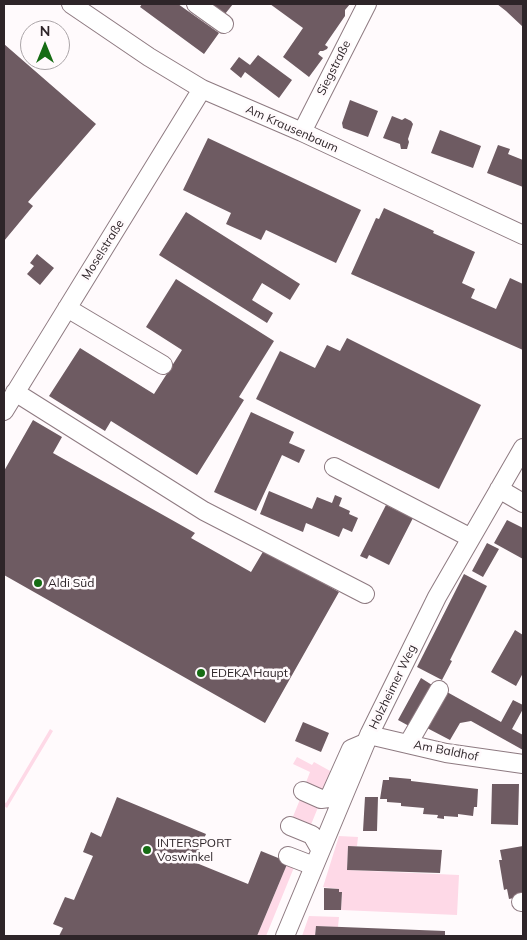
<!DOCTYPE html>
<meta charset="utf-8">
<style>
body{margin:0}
#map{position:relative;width:527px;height:940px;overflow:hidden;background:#fffafc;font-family:Mulish,sans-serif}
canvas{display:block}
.frame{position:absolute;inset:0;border:5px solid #2e2529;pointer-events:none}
.north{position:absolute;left:20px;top:20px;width:50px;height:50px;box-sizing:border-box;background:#fffafc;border:1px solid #aba5a8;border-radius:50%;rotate:0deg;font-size:14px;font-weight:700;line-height:20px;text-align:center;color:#2e2529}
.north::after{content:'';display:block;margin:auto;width:18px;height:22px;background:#166c14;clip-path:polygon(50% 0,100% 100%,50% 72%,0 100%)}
</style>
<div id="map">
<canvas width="527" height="940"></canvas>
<div class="frame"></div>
<div class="north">N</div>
</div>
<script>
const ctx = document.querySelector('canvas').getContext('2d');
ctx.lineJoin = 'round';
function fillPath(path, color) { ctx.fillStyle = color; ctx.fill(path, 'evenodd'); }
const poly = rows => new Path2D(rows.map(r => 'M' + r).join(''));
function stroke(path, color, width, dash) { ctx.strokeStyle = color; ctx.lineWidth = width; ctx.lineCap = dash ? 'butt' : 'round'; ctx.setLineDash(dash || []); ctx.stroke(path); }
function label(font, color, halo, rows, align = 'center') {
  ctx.font = font + ' Mulish,sans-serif'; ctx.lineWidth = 5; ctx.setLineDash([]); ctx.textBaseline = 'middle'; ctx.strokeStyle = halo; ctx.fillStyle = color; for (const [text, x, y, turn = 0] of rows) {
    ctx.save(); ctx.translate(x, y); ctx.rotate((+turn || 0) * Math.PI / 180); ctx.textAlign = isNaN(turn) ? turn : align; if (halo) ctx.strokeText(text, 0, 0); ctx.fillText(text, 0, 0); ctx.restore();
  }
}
fillPath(poly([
 [50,729,53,731,7,808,4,806,4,802,6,803],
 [297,757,312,765,314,762,332,772,322,795,305,785,310,772,293,764],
 [301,797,319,805,310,827,292,819],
 [339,836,358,837,357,846,348,846,347,870,459,875,457,915,341,910,342,892,339,892,338,889,323,887],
 [288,862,295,865,266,936,257,936],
 [309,916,339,917,338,927,316,926,315,936,302,936]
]), '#fed9e7');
fillPath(poly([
 [142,4,178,4,219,33,204,54,140,7],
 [211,4,233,4,225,14],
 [270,4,350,4,345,10,345,16,325,45,328,47,327,49,323,51,320,51,318,54,323,58,309,77,283,57,303,28],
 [497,4,523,4,523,27,506,11],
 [4,44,96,124,28,202,33,206,4,241],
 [258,55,292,80,279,98,245,72,241,78,230,69,239,57,250,65],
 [350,100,378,111,368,137,343,128,342,123],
 [392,116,402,120,405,118,411,121,413,124,408,139,409,142,407,149,401,149,400,144,383,138],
 [440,130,481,146,473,168,431,153],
 [208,138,361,210,336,263,266,230,261,240,226,224,231,213,183,190],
 [498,145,510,149,508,154,523,160,523,187,487,173],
 [384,208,434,231,433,233,475,252,462,283,475,289,471,298,496,309,510,278,523,284,523,350,351,274,376,218,379,219],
 [186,212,300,284,290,300,262,283,252,300,273,313,267,323,159,255],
 [37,254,54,268,40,285,27,274,34,266,30,263],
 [176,279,274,341,239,397,244,400,197,475,111,421,105,431,49,396,80,348,154,394,182,350,146,327],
 [347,338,481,405,439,489,256,399,280,351,315,368,327,345,340,351],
 [251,412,294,432,289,443,305,450,299,463,282,455,256,511,214,492],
 [33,420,62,437,53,453,195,533,191,538,251,572,264,550,339,592,265,723,4,575,4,471],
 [269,491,312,509,317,497,332,503,335,495,342,498,339,506,350,511,349,514,358,518,352,532,343,528,339,537,306,523,303,532,260,514],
 [386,505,413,518,389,565,369,555,367,559,360,556],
 [507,520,523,528,523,559,494,543],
 [487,543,499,549,483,577,472,571],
 [464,574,487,586,450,660,452,661,442,680,417,667],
 [515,630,523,635,523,673,516,686,491,672],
 [421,678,432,685,409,726,398,720],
 [447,692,501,722,513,700,523,705,523,709,512,729,523,735,523,750,471,721,460,723,450,740,427,728],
 [303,722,329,733,321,752,295,741],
 [389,777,411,779,411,781,478,789,477,807,474,807,473,816,458,814,458,817,444,816,444,819,437,818,438,815,423,814,424,808,401,806,401,803,387,802,387,799,380,799,383,780,389,780],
 [492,784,519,784,518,825,491,824],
 [117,797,206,834,194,862,248,884,261,851,288,862,257,936,59,936,63,928,53,924,65,897,74,900,93,856,83,852,91,832,101,837],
 [365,797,378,797,377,831,363,831],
 [348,846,442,850,440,873,347,870],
 [523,846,523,896,509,899,507,889,504,890,499,860,502,860,500,850],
 [324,888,339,889,339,892,342,892,341,910,324,910],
 [316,926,445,931,445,936,315,936]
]), '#6e5b62');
const minor = poly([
 [71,4,149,57,202,89,302,132,523,235],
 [196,4,224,24],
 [302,132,367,4],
 [67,308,163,365],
 [15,392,204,511,365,594],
 [4,411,202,89],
 [334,467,471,538],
 [499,489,523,503],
 [369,735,446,753,523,764],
 [408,744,439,690],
 [303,791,321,799,329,798,351,749,365,743],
 [290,826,312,835,320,849],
 [288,856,314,866],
 [521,902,523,902],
 [285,936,369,735,437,597,523,448]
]);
stroke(minor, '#8e7a81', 20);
stroke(minor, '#fff', 18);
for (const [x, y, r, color] of [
 [38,583,5,"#166c14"],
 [201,673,5,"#166c14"],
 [147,850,5,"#166c14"]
]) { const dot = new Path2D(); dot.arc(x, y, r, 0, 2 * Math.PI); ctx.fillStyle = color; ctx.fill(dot); stroke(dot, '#fffafc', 2); }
label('12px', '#2e2529', '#fffafc', [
 ["Siegstraße",334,68,-63],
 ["Am Krausenbaum",292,129,24],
 ["Moselstraße",103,250,-58],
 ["Holzheimer Weg",393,687,-64],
 ["Am Baldhof",446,751,11]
]);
label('12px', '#2e2529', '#fffafc', [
 ["Aldi Süd",48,583],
 ["EDEKA Haupt",211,673],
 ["INTERSPORT",157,843],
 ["Voswinkel",157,857]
], 'left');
</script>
